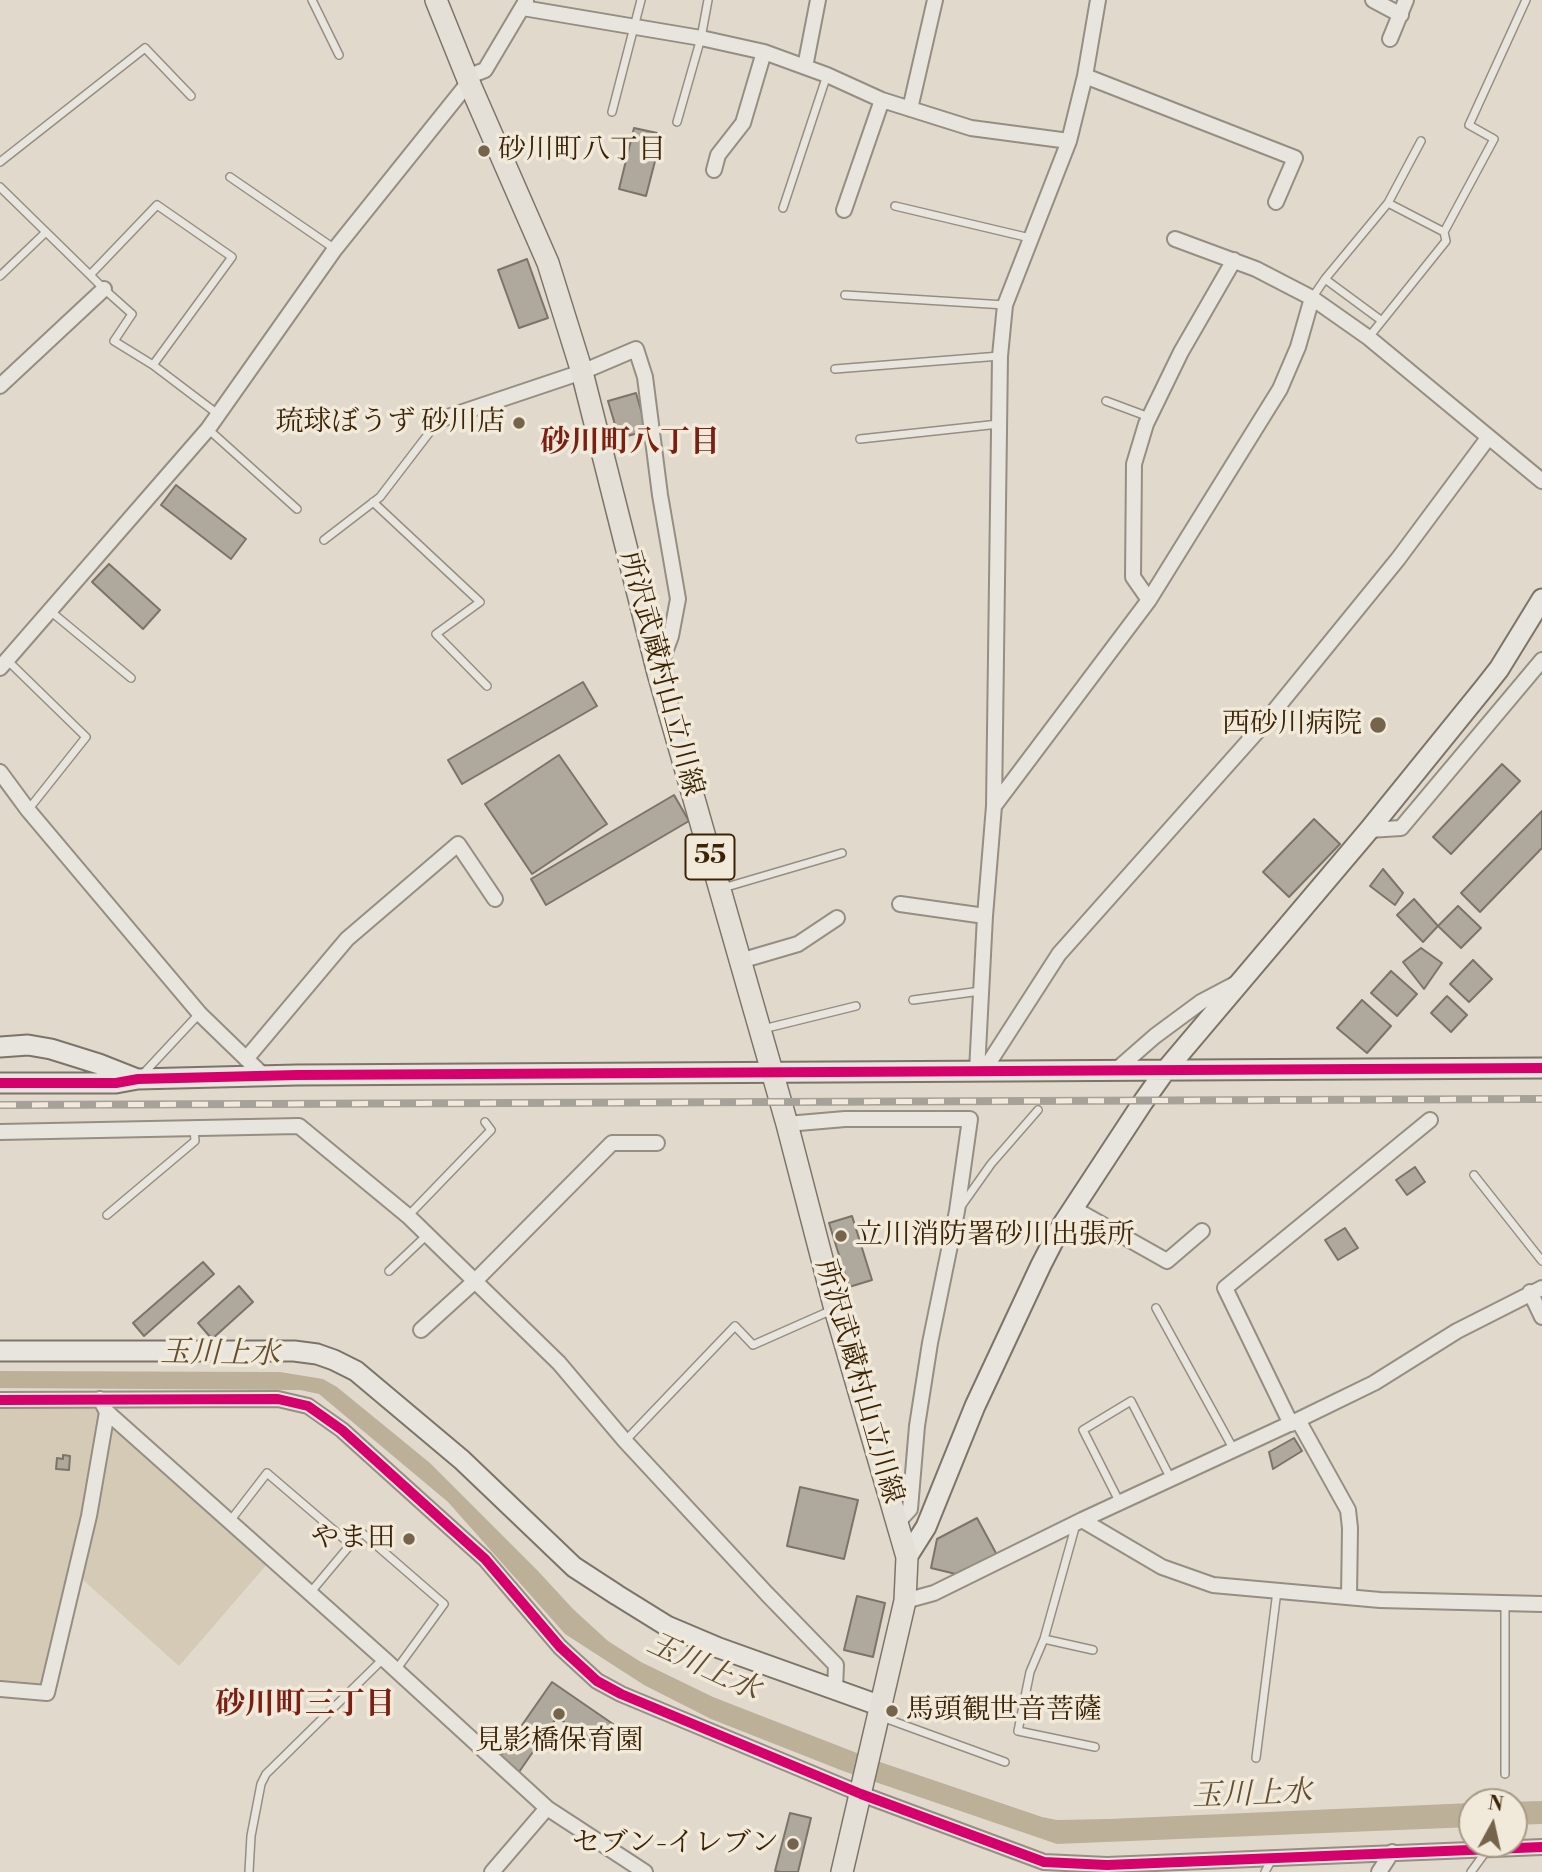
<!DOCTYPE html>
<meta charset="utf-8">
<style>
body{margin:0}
#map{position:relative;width:1542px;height:1872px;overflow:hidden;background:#e1dacc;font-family:"Libre Bodoni",serif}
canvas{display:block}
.north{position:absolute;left:1458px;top:1788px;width:70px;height:70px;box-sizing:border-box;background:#f1e9d9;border:2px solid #a89a84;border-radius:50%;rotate:8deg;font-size:19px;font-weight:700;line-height:28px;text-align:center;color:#3b2305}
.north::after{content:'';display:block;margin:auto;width:24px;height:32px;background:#75634b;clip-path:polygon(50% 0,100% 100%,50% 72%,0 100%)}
</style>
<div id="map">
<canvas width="1542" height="1872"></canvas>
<div class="north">N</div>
</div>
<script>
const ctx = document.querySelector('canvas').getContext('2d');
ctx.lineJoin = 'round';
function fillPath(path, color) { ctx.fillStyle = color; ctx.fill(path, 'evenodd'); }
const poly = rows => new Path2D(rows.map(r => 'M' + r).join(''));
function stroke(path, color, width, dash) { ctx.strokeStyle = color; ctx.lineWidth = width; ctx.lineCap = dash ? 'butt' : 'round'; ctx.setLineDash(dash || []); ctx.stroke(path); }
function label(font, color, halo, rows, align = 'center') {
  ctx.font = font + ' "Libre Bodoni","Noto Serif JP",serif'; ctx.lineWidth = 7; ctx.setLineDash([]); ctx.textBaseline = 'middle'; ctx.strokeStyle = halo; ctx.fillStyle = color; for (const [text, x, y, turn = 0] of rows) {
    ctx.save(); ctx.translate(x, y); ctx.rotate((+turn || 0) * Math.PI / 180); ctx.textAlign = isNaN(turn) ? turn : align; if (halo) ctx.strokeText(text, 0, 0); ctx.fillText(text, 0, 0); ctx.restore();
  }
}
fillPath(poly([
 [0,1403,96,1405,269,1562,179,1666,72,1570,41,1687,0,1684]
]), '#d5cab6');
fillPath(poly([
 [0,1371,280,1372,323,1379,337,1387,430,1463,538,1571,573,1609,608,1641,641,1662,713,1697,880,1762,1042,1817,1057,1820,1109,1819,1472,1803,1472,1827,1057,1844,843,1771,711,1719,644,1685,565,1634,448,1502,319,1394,300,1390,0,1388],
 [1542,1801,1542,1824,1514,1825,1514,1802,1507,1802]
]), '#bdb099');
const building = poly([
 [634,128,662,134,646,196,619,189,634,128],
 [527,259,548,318,519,328,498,270,527,259],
 [636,393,647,431,619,438,608,401,636,393],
 [176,485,246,539,231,559,161,505,176,485],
 [109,564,160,610,143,629,92,582,109,564],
 [583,682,597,706,462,784,448,760,583,682],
 [559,755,607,824,532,874,485,804,559,755],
 [1502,764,1520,781,1451,854,1433,837,1502,764],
 [674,795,689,821,546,905,531,879,674,795],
 [1542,811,1542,848,1480,912,1461,893,1542,811],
 [1314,819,1340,844,1289,897,1263,872,1314,819],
 [1383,869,1403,893,1395,905,1370,886,1383,869],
 [1414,899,1438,926,1423,942,1397,915,1414,899],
 [1458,906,1481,928,1461,948,1438,926,1458,906],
 [1421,948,1442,963,1424,989,1403,962,1421,948],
 [1473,960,1492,979,1469,1002,1450,984,1473,960],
 [1391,971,1417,994,1397,1016,1371,993,1391,971],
 [1447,996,1467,1015,1451,1032,1431,1013,1447,996],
 [1362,1000,1391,1026,1367,1053,1337,1028,1362,1000],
 [1415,1167,1425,1182,1407,1195,1396,1180,1415,1167],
 [852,1216,872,1280,849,1287,829,1223,852,1216],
 [1345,1228,1358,1248,1338,1260,1325,1240,1345,1228],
 [203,1262,214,1274,144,1336,133,1323,203,1262],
 [239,1286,253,1302,212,1339,198,1323,239,1286],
 [1294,1438,1302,1451,1273,1469,1269,1452,1294,1438],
 [63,1455,70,1456,69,1470,56,1469,57,1458,63,1459,63,1455],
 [800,1487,858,1500,844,1559,787,1546,800,1487],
 [977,1518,997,1555,960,1575,931,1568,937,1539,977,1518],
 [857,1596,885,1603,873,1657,844,1650,857,1596],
 [552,1682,613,1724,598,1746,557,1717,519,1772,499,1758,552,1682],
 [790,1813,811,1818,798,1872,780,1872,775,1871,790,1813]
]);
fillPath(building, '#afa89d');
stroke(building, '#7c7468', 2);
const lane = poly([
 [312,0,339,55],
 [612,112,641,0],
 [677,122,701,38,708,0],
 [0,162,145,48,191,96],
 [230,177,335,249],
 [0,187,46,232,90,275,104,289,132,314,114,341,153,365,232,257,157,205,90,275],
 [1388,203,1444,232],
 [895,206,1030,238],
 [783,208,827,75],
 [0,276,46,232],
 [1325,279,1382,321],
 [845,295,1005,305],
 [1312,298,1325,279,1388,203,1421,141],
 [1369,337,1446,241,1444,232,1494,139,1469,125,1526,0],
 [153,365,219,415],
 [835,369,1000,356],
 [1106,401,1149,417],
 [208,429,297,509],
 [860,439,999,424],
 [373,502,480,602,436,634,487,686],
 [324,540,380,497,439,420],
 [49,610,131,678],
 [7,660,86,737,28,810],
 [723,888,842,853],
 [913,1000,981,991],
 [763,1029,856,1006],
 [143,1074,199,1014],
 [1474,1175,1542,1261],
 [962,1205,991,1164,1038,1110],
 [107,1215,195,1141,194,1128],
 [408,1216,491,1130,485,1122],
 [389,1271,427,1235],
 [1156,1308,1234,1450],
 [625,1441,735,1326,753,1345,832,1310],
 [1120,1503,1083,1430,1131,1401,1171,1479],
 [230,1521,267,1473,350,1544],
 [1076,1524,1044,1639,1093,1650],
 [310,1593,361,1532,444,1604,396,1670],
 [1044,1639,1030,1672,1018,1731,1095,1747],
 [879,1716,1005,1762],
 [1256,1758,1277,1591],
 [1505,1774,1505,1604],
 [249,1872,251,1836,261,1784,266,1774,383,1659],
 [1265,1872,1273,1857],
 [1471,1872,1487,1850]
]);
const street = poly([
 [1373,0,1401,15],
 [523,8,701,38,764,52,827,75,882,100,971,128,1069,141],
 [1390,39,1406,0],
 [805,67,818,0],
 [1085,76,1295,158,1276,202],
 [467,77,485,70,526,1],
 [910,109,935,0],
 [714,170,718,155,743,123,764,52],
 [844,210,882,100],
 [1175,239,1256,269,1312,298,1369,338,1542,481],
 [0,386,104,289],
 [439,420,582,372,636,349,645,377,660,495,678,599,671,636,658,671],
 [1149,600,1133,577,1134,464,1146,424,1181,352,1234,260],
 [0,668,208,429,335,249,469,82],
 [0,772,28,810,200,1014,264,1076],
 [994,806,1149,600,1280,389,1298,347,1312,298],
 [1369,830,1401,828,1542,660],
 [900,904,985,916],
 [740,961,798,944,837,918],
 [246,1059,347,939,458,844,495,899],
 [977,1071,985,916,994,806,1000,356,1005,305,1069,141,1085,76,1098,0],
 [1115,1071,1155,1036,1201,1002,1235,984],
 [983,1072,1059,954,1262,726,1398,559,1488,438],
 [787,1124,845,1119,970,1119,957,1211,930,1343,917,1426,910,1509,898,1522],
 [0,1132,299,1126,408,1216,559,1363,625,1441,767,1594,836,1665,835,1689],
 [1073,1208,1167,1261,1202,1231],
 [1530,1292,1542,1317],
 [421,1330,475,1281,612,1143,657,1143],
 [100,1399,107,1412,384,1659,547,1808,645,1872],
 [0,1400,278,1399,308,1406,342,1430,485,1559,560,1647,597,1681,621,1694,861,1794,1044,1862,1107,1865,1542,1847],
 [1298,1420,1348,1510,1350,1528,1349,1597],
 [1291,1424,1225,1288,1430,1120],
 [1082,1520,1162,1567,1213,1585,1380,1600,1542,1604],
 [905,1601,934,1593,1082,1520,1298,1420,1374,1383,1457,1331,1542,1288],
 [0,1689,47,1693,89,1516,107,1412],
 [492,1872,547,1808],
 [1379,1872,1392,1852]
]);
const secondary = poly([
 [0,1047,28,1045,51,1049,99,1064,137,1079],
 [0,1083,116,1083,138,1079,297,1075,1542,1068],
 [0,1351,294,1351,317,1354,334,1360,356,1371,462,1460,574,1567,617,1595,667,1626,719,1648,881,1706],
 [907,1557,926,1527,975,1406,1041,1265,1059,1230,1143,1102,1165,1071,1369,830,1484,688,1499,669,1542,599]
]);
const primary = poly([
 [436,0,471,87,548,263,582,372,658,673,787,1124,835,1309,907,1557,905,1601,842,1872]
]);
stroke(lane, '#958e82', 10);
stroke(street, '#958e82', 18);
stroke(secondary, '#7c7468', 23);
stroke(primary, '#7c7468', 24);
stroke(lane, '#e8e4de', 7);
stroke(street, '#e8e4de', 14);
stroke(secondary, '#e8e4de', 19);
stroke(primary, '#e4e0d8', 21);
const rail = poly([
 [0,1105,1542,1099]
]);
stroke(rail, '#a6a199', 8);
stroke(rail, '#f1e9d9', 5, [16]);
stroke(poly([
 [0,1083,116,1083,138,1079,297,1075,1542,1068],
 [0,1400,278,1399,308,1406,342,1430,485,1559,560,1647,597,1681,621,1694,861,1794,1044,1862,1107,1865,1542,1847]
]), '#d6006c', 10);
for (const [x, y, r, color] of [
 [484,151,7,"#75634b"],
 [519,423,7,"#75634b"],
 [1378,725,9,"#75634b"],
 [841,1236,7,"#75634b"],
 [409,1539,7,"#75634b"],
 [892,1711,7,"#75634b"],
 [559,1714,7,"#75634b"],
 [793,1844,7,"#75634b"]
]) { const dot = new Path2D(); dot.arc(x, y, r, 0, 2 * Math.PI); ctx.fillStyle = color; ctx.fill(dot); stroke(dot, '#f1e9d9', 2.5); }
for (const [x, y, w] of [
 [710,857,49]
]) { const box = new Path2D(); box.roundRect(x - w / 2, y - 22.5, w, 45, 5); ctx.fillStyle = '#f1e9d9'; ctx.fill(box); stroke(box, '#3b2305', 2); }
label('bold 26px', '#3b2305', null, [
 ["55",710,857]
]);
label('28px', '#3b2305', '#f1e9d9', [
 ["砂川町八丁目",498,151,"left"],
 ["琉球ぼうず 砂川店",505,423],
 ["西砂川病院",1362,725],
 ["立川消防署砂川出張所",855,1236,"left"],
 ["やま田",395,1539],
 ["馬頭観世音菩薩",906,1711,"left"],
 ["見影橋保育園",559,1742,"center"],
 ["セブン-イレブン",779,1844]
], 'right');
label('28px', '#3b2305', '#f1e9d9', [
 ["所沢武蔵村山立川線",660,674,75],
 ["所沢武蔵村山立川線",858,1382,74]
]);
label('bold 30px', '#7a1f14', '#f1e9d9', [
 ["砂川町八丁目",630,444],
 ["砂川町三丁目",305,1706]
]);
label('italic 30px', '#634e31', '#f1e9d9', [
 ["玉川上水",220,1355,1],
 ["玉川上水",703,1668,25],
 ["玉川上水",1252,1796,-2]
]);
</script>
